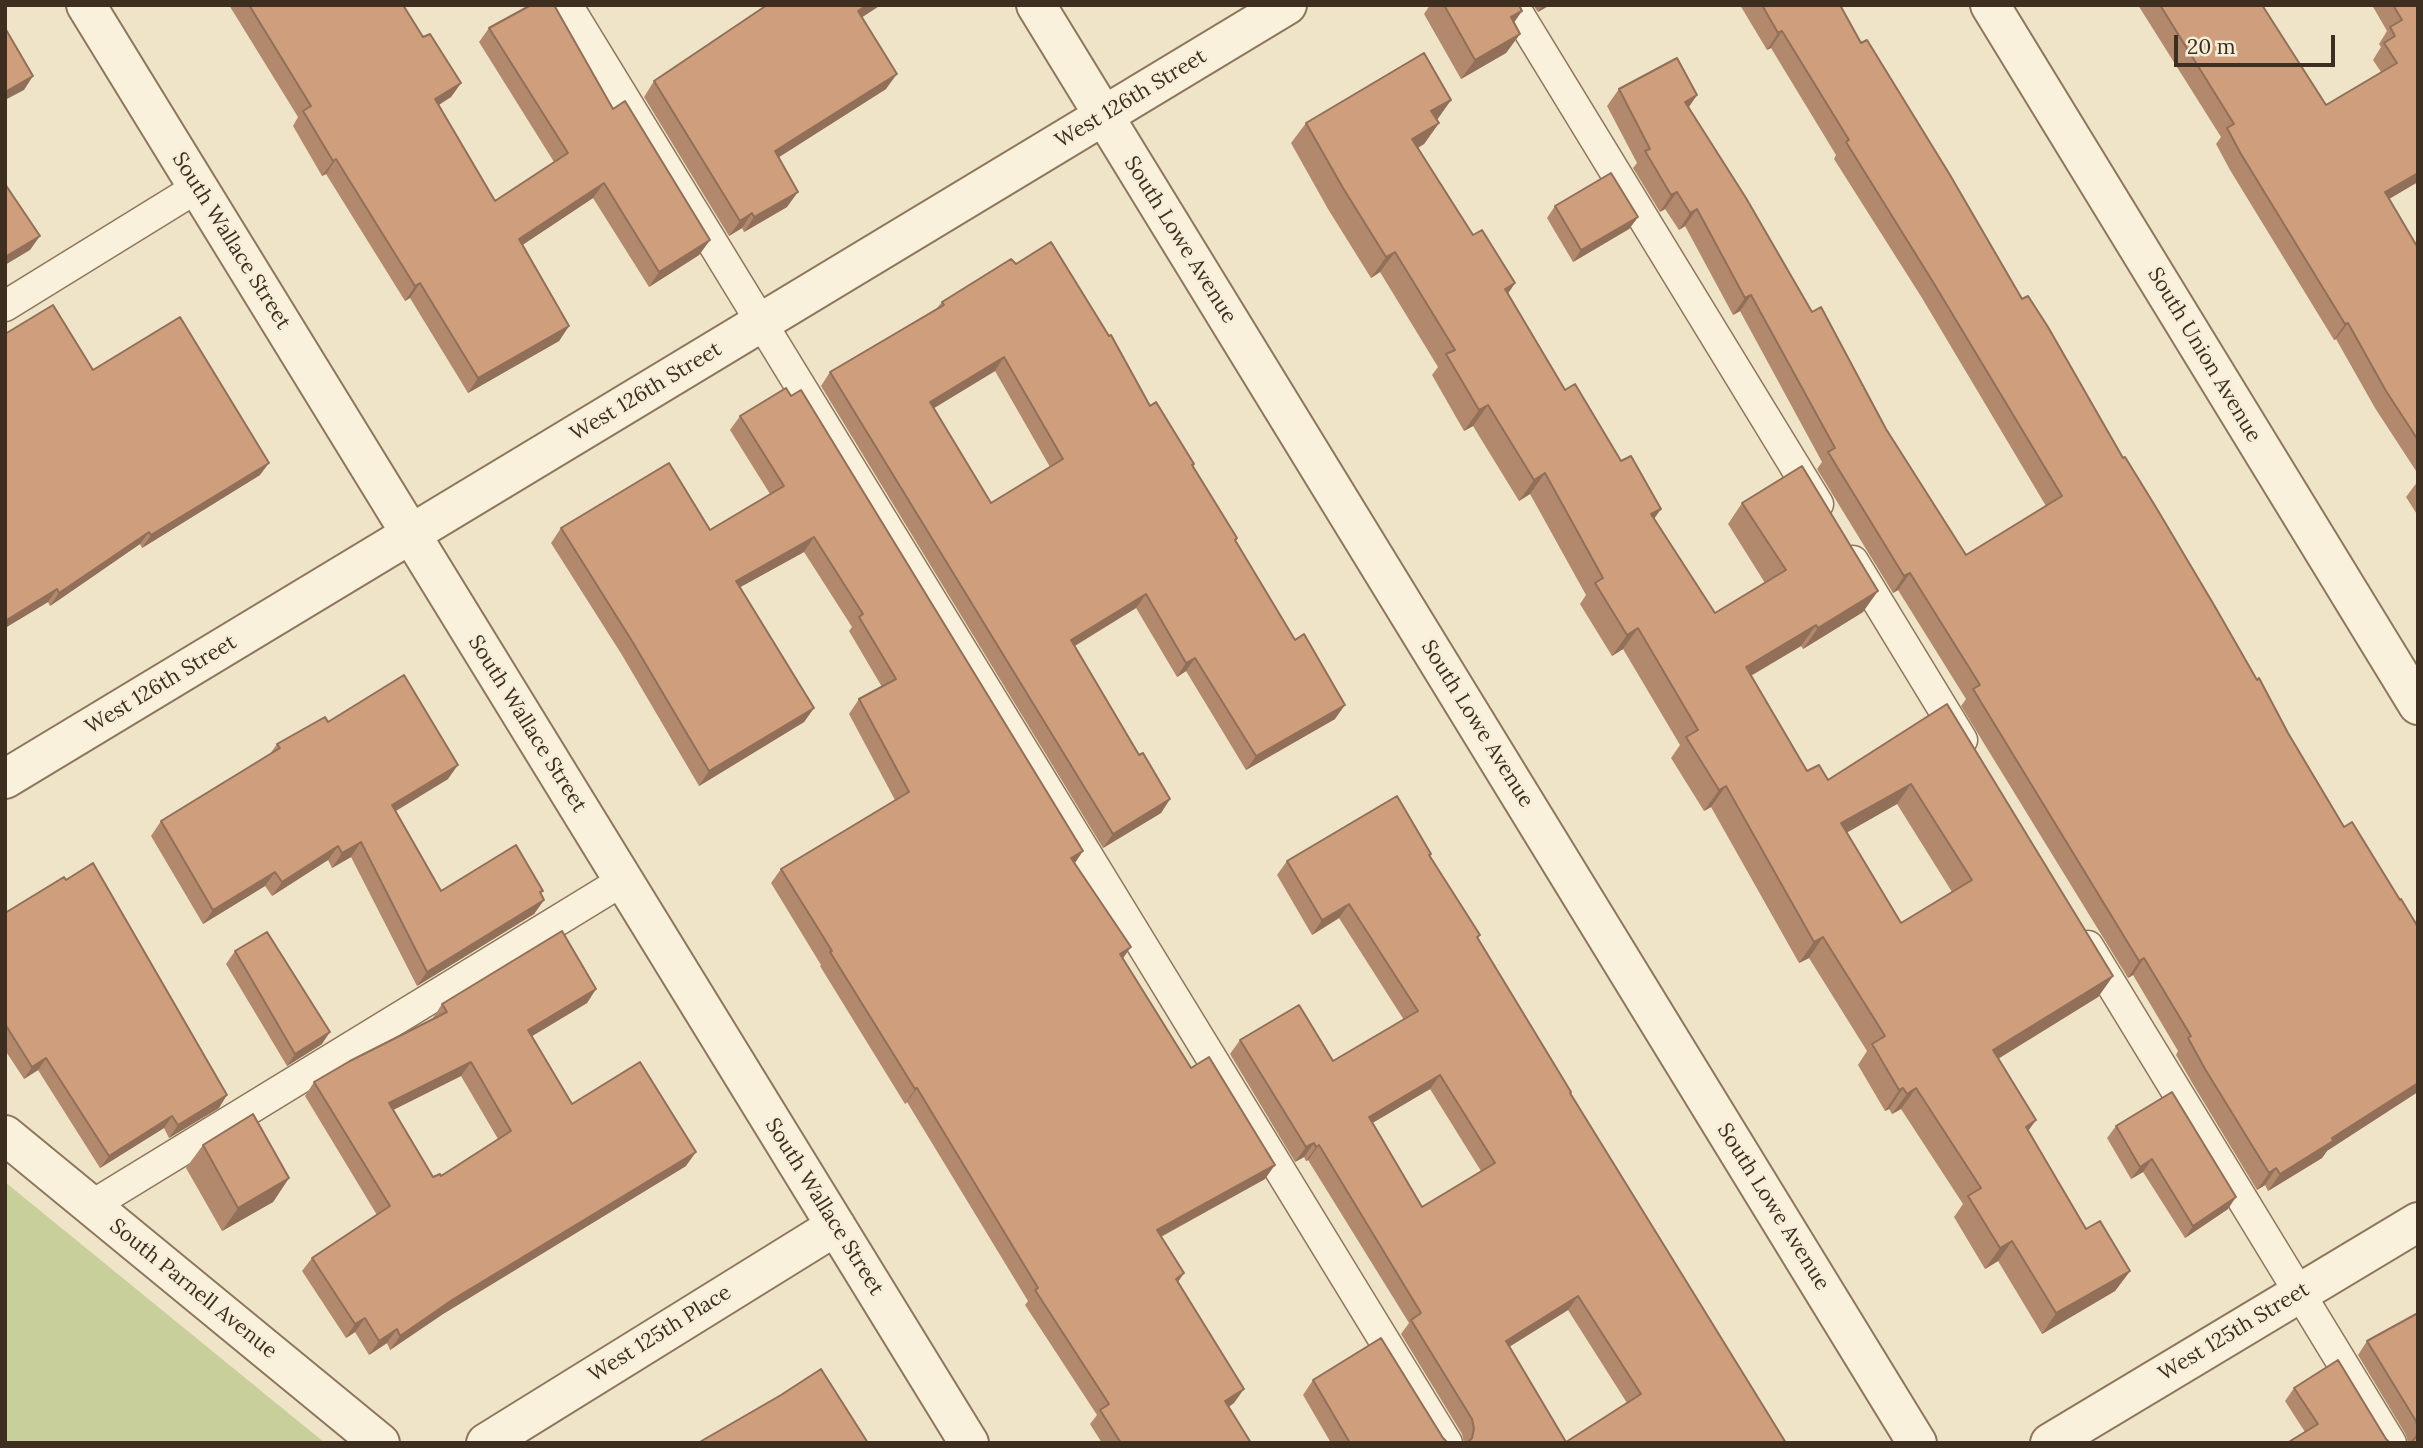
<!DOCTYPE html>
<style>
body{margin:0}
#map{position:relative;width:2423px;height:1448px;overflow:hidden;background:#f0e4c8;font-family:Lora,serif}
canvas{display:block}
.frame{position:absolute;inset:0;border:7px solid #3d2e20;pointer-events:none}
.scale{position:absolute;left:2174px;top:35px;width:161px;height:32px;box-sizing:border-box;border:4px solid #3d2e20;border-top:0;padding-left:9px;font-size:21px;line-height:24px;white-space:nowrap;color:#3d2e20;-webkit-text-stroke:5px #f7eed8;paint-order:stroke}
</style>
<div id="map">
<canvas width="2423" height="1448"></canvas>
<div class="frame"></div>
<div class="scale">20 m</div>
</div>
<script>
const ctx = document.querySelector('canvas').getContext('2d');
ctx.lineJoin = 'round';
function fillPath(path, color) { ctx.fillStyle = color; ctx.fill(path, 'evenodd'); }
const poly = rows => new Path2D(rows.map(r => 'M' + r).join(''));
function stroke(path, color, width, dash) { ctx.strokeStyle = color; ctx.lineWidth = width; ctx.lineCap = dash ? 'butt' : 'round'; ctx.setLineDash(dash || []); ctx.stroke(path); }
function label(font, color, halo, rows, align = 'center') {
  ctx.font = font + ' Lora,serif'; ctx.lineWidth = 5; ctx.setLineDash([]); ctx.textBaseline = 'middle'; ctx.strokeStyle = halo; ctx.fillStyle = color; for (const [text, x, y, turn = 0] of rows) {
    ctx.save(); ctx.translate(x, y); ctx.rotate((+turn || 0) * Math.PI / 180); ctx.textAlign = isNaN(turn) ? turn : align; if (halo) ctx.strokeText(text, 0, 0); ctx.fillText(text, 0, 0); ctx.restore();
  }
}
fillPath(poly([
 [5,1182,325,1443,5,1443]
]), '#c9cf9b');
const lane = poly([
 [567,5,1447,1443],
 [1513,5,1818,504],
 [5,306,198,187],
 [1853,561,1962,740],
 [2088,946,2391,1443],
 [91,1206,624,880]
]);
const street = poly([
 [86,5,969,1443],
 [1036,5,1917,1443],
 [1990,5,2418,705],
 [5,779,1287,5],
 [5,1135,380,1443],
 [486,1443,836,1226],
 [2050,1443,2418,1222]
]);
stroke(lane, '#8d765c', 33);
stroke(street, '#8d765c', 42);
stroke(lane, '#faf1dc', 30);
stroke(street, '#faf1dc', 38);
fillPath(poly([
 [229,5,403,5,423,37,461,83,451,97,439,105,495,201,554,162,479,42,489,28,613,109,710,240,699,255,649,287,593,198,522,245,569,326,559,341,468,393,410,298,405,301,326,174,322,176,293,126,298,117],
 [1430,5,1519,5,1522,11,1514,22,1520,34,1506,53,1461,79,1424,14],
 [1533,5,1550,5,1538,12],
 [1740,5,1840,5,1861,43,1950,175,2327,1151,2322,1158,2268,1191,2265,1185,2257,1190,2194,1086,2176,1055,2178,1051,2133,975,2128,978,1961,706,1966,699,1898,590,1893,593,1817,469,1822,462,1740,311,1733,315,1685,226,1679,230,1665,209,1660,212,1633,168,1637,163,1607,106,1619,89,1697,95,1689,107,1812,312,1966,555,2046,506,1922,298,1834,159,1836,155,1771,48,1767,50],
 [2138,5,2262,5,2326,105,2381,72,2373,60,2381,47,2379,44,2387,31,2372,5,2418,5,2389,199,2418,248,2418,474,2375,408,2336,339,2334,340,2230,170,2216,144,2221,137],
 [861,18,886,89,779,157,787,207,744,232,742,228,729,236,644,97,654,81],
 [1451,100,1437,120,1439,123,1424,144,1418,148,1473,235,1515,283,1508,293,1565,390,1621,461,1661,509,1654,519,1715,613,1765,583,1728,524,1742,503,1863,612,1803,649,1801,646,1751,676,1807,771,1828,780,1947,704,2113,976,2098,997,1998,1059,2028,1131,2086,1229,2130,1271,2115,1291,2042,1334,1998,1261,1985,1269,1954,1217,1963,1204,1901,1109,1892,1114,1889,1109,1885,1111,1858,1065,1867,1051,1809,958,1799,963,1711,807,1704,811,1671,758,1680,745,1623,649,1612,656,1580,604,1586,595,1530,494,1519,501,1473,426,1464,431,1432,375,1438,367,1380,272,1371,278,1328,209,1291,143,1306,123],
 [1897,804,1952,892,1901,923,1847,832],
 [1555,206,1638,217,1629,229,1573,262,1547,218],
 [942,302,1150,406,1194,464,1193,466,1237,538,1236,541,1335,719,1246,770,1186,671,1177,677,1136,608,1075,646,1139,755,1170,799,1161,813,1103,848,821,386,830,372,937,308],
 [995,371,1050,467,991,503,934,408],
 [5,334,93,370,260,475,142,548,140,544,50,606,48,602,5,628],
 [740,416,1075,863,1123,958,1191,1068,1265,1179,1161,1237,1178,1283,1234,1403,1229,1407,1251,1443,1102,1443,1090,1424,1097,1415,1025,1305,1028,1301,907,1102,905,1104,820,966,821,965,771,883,781,869,895,800,849,714,859,699,882,687,849,631,852,627,804,552,740,587,814,708,804,722,699,786,622,655,551,543,561,528,710,530,770,494,730,430],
 [2418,481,2418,516,2406,497],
 [328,722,448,779,396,811,441,891,543,891,540,893,544,900,534,914,417,986,351,857,332,868,328,860,272,896,265,886,203,924,151,836,161,821,270,754,277,744],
 [1431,854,1429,856,1480,935,1478,938,1571,1092,1570,1094,1786,1443,1464,1443,1462,1434,1401,1334,1409,1323,1308,1160,1306,1161,1304,1157,1295,1162,1230,1054,1240,1040,1333,1061,1404,1020,1339,918,1312,935,1277,875,1287,861],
 [1430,1089,1481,1171,1422,1207,1372,1123],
 [1568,1310,1627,1403,1566,1442,1509,1347],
 [5,913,219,1108,169,1138,164,1128,100,1168,38,1070,24,1079,5,1050],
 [235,951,322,1044,287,1066,226,964],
 [596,989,587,1003,532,1036,572,1104,686,1166,443,1314,390,1350,387,1343,369,1355,355,1332,346,1338,302,1271,312,1258,377,1215,305,1096,314,1082,433,1019,433,1018,442,1004],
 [461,1076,498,1139,441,1176,433,1177,393,1110],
 [2116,1126,2228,1209,2185,1238,2143,1172,2131,1179,2107,1138],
 [203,1145,289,1178,273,1202,222,1231,186,1168],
 [2418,1313,2418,1443,2408,1443,2406,1435,2358,1355,2367,1341],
 [1313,1380,1443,1438,1448,1443,1331,1443,1303,1395],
 [2294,1388,2386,1439,2305,1432,2285,1401]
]), '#b2896c');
fillPath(poly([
 [867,5,881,5,847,27,858,11],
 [1543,5,1550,5,1538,12],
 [1522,11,1508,31,1511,17],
 [1782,31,1771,48,1767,50,1778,33],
 [1520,34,1506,53,1461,79,1475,60],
 [897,74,886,89,765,166,775,151],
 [33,76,24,90,5,100,5,92],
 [461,83,451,97,425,113,435,99],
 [1697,95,1685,112,1685,102],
 [1451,100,1436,121,1431,111],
 [1439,123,1424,144,1398,159,1412,139],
 [336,159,326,174,322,176,333,161],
 [2418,173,2418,182,2374,208,2385,192],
 [604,183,593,198,509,254,519,239],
 [798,192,787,207,744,232,754,217],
 [1677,192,1665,209,1660,212,1671,195],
 [1697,209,1685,226,1679,230,1690,213],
 [752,213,742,228,729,236,740,221],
 [1638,217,1629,229,1573,262,1581,250],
 [40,236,30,250,5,265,5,257],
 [710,240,699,255,649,287,659,272],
 [1395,252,1380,272,1371,278,1386,257],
 [420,283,410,298,405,301,415,286],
 [1515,283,1501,304,1505,289],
 [1751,295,1740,311,1733,315,1745,298],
 [2348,323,2336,339,2334,340,2345,324],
 [569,326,559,341,468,393,478,378],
 [1004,357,995,371,921,416,930,402],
 [1488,405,1473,426,1464,431,1479,410],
 [269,463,260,475,142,548,151,535],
 [1545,473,1530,494,1519,501,1534,480],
 [1661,509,1646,529,1651,514],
 [149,532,140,544,50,606,59,593],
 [814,537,804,552,726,595,736,581],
 [1910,573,1898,590,1893,593,1904,576],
 [57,589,48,602,5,628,5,621],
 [1878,591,1863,612,1803,649,1818,628],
 [1146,594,1136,608,1061,654,1071,640],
 [1816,625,1801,646,1731,687,1746,667],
 [1638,628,1623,649,1612,656,1627,635],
 [1195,658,1186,671,1177,677,1186,663],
 [1345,705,1335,719,1246,770,1256,756],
 [814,708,804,722,699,786,709,771],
 [458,765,448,779,382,819,392,805],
 [1911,784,1897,804,1827,844,1841,823],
 [1726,786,1711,807,1704,811,1719,790],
 [1170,799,1161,813,1103,848,1113,834],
 [361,842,351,857,332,868,342,853],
 [338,846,328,860,272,896,282,882],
 [1083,851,1073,866,1071,858],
 [275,872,265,886,203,924,213,910],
 [544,900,534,914,417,986,427,972],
 [1349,904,1339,918,1312,935,1322,920],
 [1823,937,1809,958,1799,963,1814,942],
 [1131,947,1121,961,1120,954],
 [2144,958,2133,975,2128,978,2139,961],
 [2113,976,2098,997,1978,1071,1993,1050],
 [596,989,587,1003,519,1044,528,1030],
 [330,1032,322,1044,287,1066,295,1054],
 [46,1058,38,1070,24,1079,32,1067],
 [471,1062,461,1076,379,1117,389,1103],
 [1440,1075,1430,1089,1359,1131,1369,1117],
 [2418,1083,2418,1092,2327,1151,2322,1158,2268,1191,2280,1174,2332,1138],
 [917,1088,907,1102,905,1104,915,1089],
 [1903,1088,1889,1109,1885,1111,1899,1090],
 [1916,1088,1901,1109,1892,1114,1907,1094],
 [227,1095,219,1108,169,1138,178,1125],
 [172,1116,164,1128,100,1168,109,1156],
 [2036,1120,2021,1141,2026,1127],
 [1314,1143,1304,1157,1295,1162,1306,1147],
 [1319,1145,1308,1160,1306,1161,1316,1147],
 [696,1152,686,1166,443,1314,390,1350,400,1336,452,1300],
 [2152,1159,2143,1172,2131,1179,2140,1167],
 [1275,1165,1265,1179,1147,1244,1157,1230],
 [2276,1168,2265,1185,2257,1190,2269,1173],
 [289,1178,273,1202,222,1231,238,1208],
 [2236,1197,2228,1209,2185,1238,2193,1226],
 [2012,1241,1998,1261,1985,1269,2000,1248],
 [2130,1271,2115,1291,2042,1334,2056,1313],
 [1184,1273,1174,1288,1176,1279],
 [1578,1296,1568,1310,1496,1355,1506,1341],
 [365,1318,355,1332,346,1338,355,1324],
 [397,1329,387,1343,369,1355,379,1341],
 [1244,1389,1234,1403,1215,1415,1225,1401]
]), '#916f58');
const building = poly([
 [249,5,403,5,423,37,430,34,461,83,435,99,495,201,568,153,489,28,531,5,554,5,613,109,625,101,710,240,659,272,604,183,519,239,569,326,478,378,420,283,415,286,336,159,333,161,303,111,311,106,249,5],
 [767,5,867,5,858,11,897,74,775,151,798,192,754,217,752,213,740,221,654,81,767,5],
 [1444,5,1519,5,1522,11,1511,17,1520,34,1475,60,1444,5],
 [1762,5,1840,5,1861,43,1867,40,1950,175,2022,299,2028,296,2048,327,2123,458,2125,457,2157,509,2214,605,2257,680,2259,678,2288,733,2344,827,2352,822,2400,900,2401,899,2418,927,2418,1083,2332,1138,2333,1141,2280,1174,2276,1168,2269,1173,2205,1069,2188,1038,2191,1036,2144,958,2139,961,1973,689,1980,685,1910,573,1904,576,1828,452,1835,448,1751,295,1745,298,1697,209,1690,213,1677,192,1671,195,1645,151,1650,149,1619,89,1677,58,1697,95,1685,102,1746,198,1812,312,1821,307,1886,429,1966,555,2062,496,1933,282,1846,142,1849,140,1782,31,1778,33,1762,5],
 [2160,5,2262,5,2326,105,2397,63,2384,43,2395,36,2390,27,2402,20,2393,5,2418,5,2418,173,2385,192,2418,248,2418,440,2386,391,2348,323,2345,324,2241,154,2227,128,2234,124,2160,5],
 [5,28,33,76,5,92,5,28],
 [1424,53,1451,100,1431,111,1439,123,1412,139,1473,235,1482,230,1515,283,1505,289,1565,390,1575,384,1621,461,1631,456,1661,509,1651,514,1715,613,1786,570,1742,503,1802,466,1878,591,1818,628,1816,625,1746,667,1807,771,1819,765,1828,780,1947,704,2113,976,1993,1050,2036,1120,2026,1127,2086,1229,2100,1221,2130,1271,2056,1313,2012,1241,2000,1248,1968,1196,1981,1188,1916,1088,1907,1094,1903,1088,1899,1090,1872,1044,1885,1036,1823,937,1814,942,1726,786,1719,790,1686,737,1698,730,1638,628,1627,635,1595,583,1603,578,1545,473,1534,480,1488,405,1479,410,1446,354,1455,350,1395,252,1386,257,1343,188,1306,123,1424,53],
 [1911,784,1972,880,1901,923,1841,823,1911,784],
 [1611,173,1638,217,1581,250,1555,206,1611,173],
 [5,184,40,236,5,257,5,184],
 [1051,242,1109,336,1111,335,1150,406,1156,402,1194,464,1192,465,1237,538,1235,540,1295,640,1304,634,1345,705,1256,756,1195,658,1186,663,1146,594,1071,640,1139,755,1143,753,1170,799,1113,834,830,372,944,305,942,302,1011,259,1016,264,1051,242],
 [1004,357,1063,459,991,503,930,402,1004,357],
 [53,305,93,370,180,317,269,463,151,535,149,532,59,593,57,589,5,621,5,334,53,305],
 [786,388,791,396,801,390,1083,851,1071,858,1131,947,1120,954,1191,1068,1209,1057,1275,1165,1157,1230,1184,1273,1176,1279,1244,1389,1225,1401,1251,1443,1121,1443,1100,1410,1109,1404,1035,1290,1038,1288,917,1088,915,1089,830,952,832,951,781,869,909,792,859,699,896,679,859,617,863,614,814,537,736,581,814,708,709,771,632,641,561,528,669,463,710,530,784,486,740,416,786,388],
 [404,675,458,765,392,805,441,891,516,845,543,891,540,892,544,900,427,972,361,842,342,853,338,846,282,882,275,872,213,910,161,821,280,748,277,744,325,717,328,722,404,675],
 [1397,796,1431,854,1429,855,1480,935,1477,937,1571,1092,1570,1093,1786,1443,1467,1443,1472,1438,1474,1429,1472,1419,1411,1320,1421,1313,1319,1145,1316,1147,1314,1143,1306,1147,1240,1040,1299,1005,1333,1061,1418,1011,1349,904,1322,920,1287,861,1397,796],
 [1440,1075,1495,1163,1422,1207,1369,1117,1440,1075],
 [1578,1296,1641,1394,1566,1442,1506,1341,1578,1296],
 [93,863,227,1095,178,1125,172,1116,109,1156,46,1058,32,1067,5,1024,5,913,64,877,66,880,93,863],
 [562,931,596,989,528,1030,572,1104,640,1062,696,1152,452,1300,400,1336,397,1329,379,1341,365,1318,355,1324,312,1258,390,1206,314,1082,350,1061,447,1012,442,1004,562,931],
 [471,1062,511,1131,441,1176,440,1174,433,1177,389,1103,471,1062],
 [267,932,330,1032,295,1054,235,951,267,932],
 [2172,1092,2236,1197,2193,1226,2152,1159,2140,1167,2116,1126,2172,1092],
 [253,1114,289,1178,238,1208,203,1145,253,1114],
 [2418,1313,2418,1429,2416,1421,2367,1341,2418,1313],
 [1381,1338,1443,1438,1448,1443,1350,1443,1313,1380,1381,1338],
 [2338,1360,2386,1439,2390,1443,2287,1443,2318,1424,2294,1388,2338,1360],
 [821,1369,868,1443,698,1443,781,1395,821,1369],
 [2418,1431,2418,1443,2411,1443,2416,1437,2418,1431]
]);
fillPath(building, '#cf9f7d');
stroke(building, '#916f58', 2);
label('21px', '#3d2e20', '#f7eed8', [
 ["West 126th Street",1131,99,-31],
 ["South Lowe Avenue",1180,240,58],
 ["South Wallace Street",231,241,58],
 ["South Union Avenue",2204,355,59],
 ["West 126th Street",646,392,-31],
 ["West 126th Street",161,685,-31],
 ["South Wallace Street",527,724,58],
 ["South Lowe Avenue",1477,724,58],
 ["South Wallace Street",824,1207,58],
 ["South Lowe Avenue",1773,1207,58],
 ["South Parnell Avenue",193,1289,39],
 ["West 125th Street",2234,1332,-31],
 ["West 125th Place",660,1334,-32]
]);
</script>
